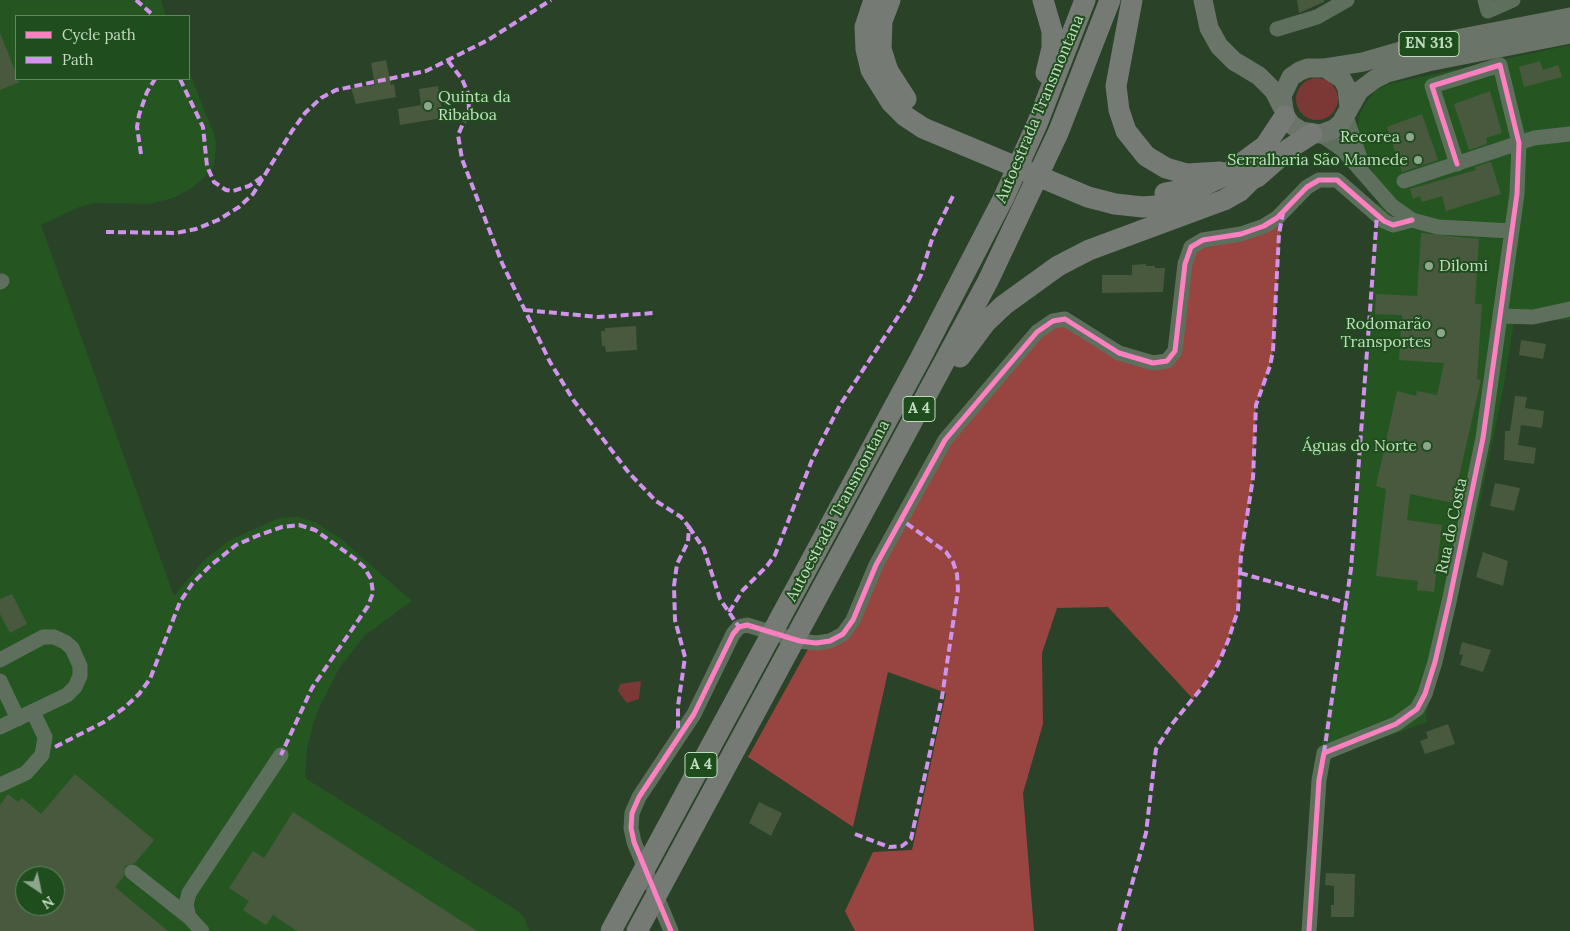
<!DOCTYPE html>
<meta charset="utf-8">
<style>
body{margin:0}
#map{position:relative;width:1570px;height:931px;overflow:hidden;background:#294228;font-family:Lora,serif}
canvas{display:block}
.legend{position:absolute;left:15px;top:15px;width:175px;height:65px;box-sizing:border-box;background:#1f4d1d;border:1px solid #61875f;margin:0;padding:6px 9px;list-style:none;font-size:15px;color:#c4ddc2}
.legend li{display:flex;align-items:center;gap:10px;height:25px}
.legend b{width:25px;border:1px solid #61875f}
.north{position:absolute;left:15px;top:866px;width:50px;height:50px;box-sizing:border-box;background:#1f4d1d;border:1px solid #61875f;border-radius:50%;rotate:146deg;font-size:14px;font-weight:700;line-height:20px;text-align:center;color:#c4ddc2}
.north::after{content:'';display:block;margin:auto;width:18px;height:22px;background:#8ea78c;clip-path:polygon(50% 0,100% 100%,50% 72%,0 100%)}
</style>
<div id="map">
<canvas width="1570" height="931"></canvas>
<ul class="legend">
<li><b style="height:6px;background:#ff80c0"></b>Cycle path</li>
<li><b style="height:6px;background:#d193ec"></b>Path</li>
</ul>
<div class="north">N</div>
</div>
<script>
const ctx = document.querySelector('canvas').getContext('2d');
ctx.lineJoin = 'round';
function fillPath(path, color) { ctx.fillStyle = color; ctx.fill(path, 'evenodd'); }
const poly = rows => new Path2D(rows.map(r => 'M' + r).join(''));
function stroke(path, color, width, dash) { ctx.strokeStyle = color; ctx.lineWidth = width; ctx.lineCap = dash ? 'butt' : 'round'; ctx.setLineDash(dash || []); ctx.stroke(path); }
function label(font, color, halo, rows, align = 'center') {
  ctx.font = font + ' Lora,serif'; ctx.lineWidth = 4; ctx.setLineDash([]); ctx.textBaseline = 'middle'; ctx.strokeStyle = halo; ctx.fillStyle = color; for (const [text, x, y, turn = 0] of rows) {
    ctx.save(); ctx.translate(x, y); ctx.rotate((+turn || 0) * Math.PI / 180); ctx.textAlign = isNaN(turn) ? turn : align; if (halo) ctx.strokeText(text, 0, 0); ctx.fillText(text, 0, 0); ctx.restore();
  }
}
fillPath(poly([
 [0,0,161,0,166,16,16,16,16,79,189,79,189,72,214,134,216,145,214,165,207,175,192,188,173,198,149,204,95,203,79,207,41,225,174,596,204,560,230,540,279,518,299,517,317,523,341,539,412,601,365,635,340,667,319,708,312,728,307,748,305,778,518,911,525,919,529,931,0,931],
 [25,876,55,876,55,906,25,906],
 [1570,45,1570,320,1514,321,1503,390,1480,502,1459,591,1426,714,1427,722,1319,761,1351,569,1377,223,1379,182,1362,154,1357,129,1360,114,1366,102,1375,91,1388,84]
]), '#255622');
fillPath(poly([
 '1296 99a21 21 0 1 1 42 0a21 21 0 1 1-42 0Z',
 [641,681,639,699,627,703,618,691,620,684]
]), '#7b3835');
fillPath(poly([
 [1281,220,1273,351,1270,366,1256,405,1253,478,1241,555,1238,610,1228,641,1218,664,1193,699,1108,607,1057,608,1042,653,1043,724,1023,793,1034,931,855,931,845,911,873,852,912,850,946,693,888,672,853,827,748,757,808,649,834,646,873,583,942,452,1028,346,1060,323,1165,368,1189,262,1196,249]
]), '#984440');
fillPath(poly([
 [1297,0,1324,0,1324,2,1299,13],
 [0,33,16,73,16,79,20,82,0,90],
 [386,60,391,85,394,84,396,97,356,104,351,88,375,85,371,63],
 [1540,61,1543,70,1558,65,1562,77,1524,87,1519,67],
 [438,86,443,118,400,125,398,109,421,105,419,89],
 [1490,91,1502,133,1486,138,1487,144,1469,150,1454,104],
 [1422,114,1438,160,1402,172,1387,127],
 [1491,162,1501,194,1446,211,1442,196,1422,202,1420,196,1413,199,1410,189,1476,170,1475,167],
 [1421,233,1479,239,1475,304,1482,304,1477,379,1481,380,1453,503,1410,494,1407,520,1442,525,1434,592,1417,590,1418,581,1376,576,1386,489,1376,486,1397,391,1416,396,1417,391,1437,395,1444,363,1399,360,1402,315,1375,314,1376,294,1417,296],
 [1146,264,1146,266,1155,266,1155,268,1165,268,1163,292,1102,293,1102,275,1132,275,1132,265],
 [636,326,637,350,606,352,605,346,602,346,601,331,605,331,605,328],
 [1521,340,1546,344,1543,359,1519,355],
 [1515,396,1527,397,1525,408,1544,411,1542,428,1521,425,1518,445,1536,448,1534,464,1504,460,1505,431,1510,431],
 [1495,483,1520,488,1514,511,1490,506],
 [1483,552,1508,561,1503,586,1476,577],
 [12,594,27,624,10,633,0,614,0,599],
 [1462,642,1491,650,1483,672,1460,665,1463,655,1459,654],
 [1448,724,1455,744,1425,754,1420,741,1428,738,1426,732],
 [75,774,154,840,135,863,125,866,124,876,115,887,168,931,0,931,0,805,8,794,18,802,22,798,41,814],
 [25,876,55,876,55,906,25,906],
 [759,802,782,813,771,836,749,823],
 [293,812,477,931,297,931,273,915,266,925,243,910,249,901,229,888,253,851,264,858],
 [1326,873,1355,874,1354,917,1331,917,1331,905,1334,905,1334,886,1325,885]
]), '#49593e');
stroke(poly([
 [1485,0,1488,11,1513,0],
 [1277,29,1317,17,1347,0],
 [1346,116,1362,164],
 [1320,134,1343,150,1392,206,1412,220,1438,227,1512,231],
 [1404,181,1534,138,1570,134],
 [0,282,2,281],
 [1501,316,1533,317,1570,309],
 [0,660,43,637,54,637,65,642,72,648,80,666,80,676,75,687,67,695,0,727],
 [0,681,18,719],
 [0,785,26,773,42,755,45,737,33,712],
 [132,872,189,917],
 [202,931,189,917,186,905,189,893,281,755],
 [671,931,634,842,631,828,632,813,639,797,694,714,733,634,739,627,747,625,800,641,816,643,830,641,843,634,853,620,876,565,945,440,1037,332,1053,321,1065,319,1119,353,1153,363,1167,361,1175,351,1185,264,1191,247,1203,240,1241,234,1264,226,1277,218,1307,187,1319,180,1337,180,1384,221,1393,225,1412,220],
 [1309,931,1319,780,1324,753,1396,724,1417,709,1425,694,1435,662,1449,602,1483,438,1517,194,1519,143,1500,65,1432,86,1457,164]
]), '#5e705d', 15);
stroke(poly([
 [1203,0,1209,28,1219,46,1234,61,1259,76,1274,91,1282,107],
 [1325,68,1363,62,1415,47,1570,17],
 [1349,108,1347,88,1342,79,1325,68,1308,68,1300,71,1291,77,1282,96,1285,116,1292,125,1301,131,1320,134,1334,129,1341,123,1359,91,1375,79,1387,73,1428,62,1570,34]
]), '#6a7469', 19);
stroke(poly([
 [874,0,865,27,866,49,871,70,891,102,905,116,923,128,1088,197,1115,204,1143,207,1191,203],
 [890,0,882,21,881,49,888,71,906,99],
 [1043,0,1052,31,1052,48,1046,73],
 [1132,0,1116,86,1119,110,1126,131,1146,156,1166,168,1187,174,1220,172],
 [1238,186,1257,177,1290,148,1312,134],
 [1165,193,1200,187,1224,176,1265,146,1285,116],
 [960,357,986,322,1004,305,1058,266,1089,250,1224,200,1240,191,1250,181],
 [611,931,920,359,1004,197,1037,124,1085,0],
 [637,931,988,281,1058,133,1110,0]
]), '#767a75', 21);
stroke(poly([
 [136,0,154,16],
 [448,61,462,79,468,93,469,110,458,135,462,159,502,263,550,362,574,401,629,473,656,501,681,517,689,527,688,542,677,564,674,586,675,620,685,657,678,706,678,727,681,734],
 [180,79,203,127,207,166,214,182,226,190,233,191,249,186,265,175],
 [141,154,137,127,139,115,147,92,155,79],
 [106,232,176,233,196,229,218,220,239,207,253,194,292,131,305,113,321,98,336,90,426,71,488,40,551,0],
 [525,310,598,317,654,313],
 [689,527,704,549,720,599,739,627],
 [1240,573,1347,603],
 [729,612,743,590,767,566,775,555,812,460,840,405,909,300,921,275,933,236,954,194],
 [55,747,104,722,124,708,139,694,150,679,180,602,192,584,210,566,236,545,259,535,282,527,299,525,315,530,354,558,364,567,371,579,373,593,368,606,312,688,281,755],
 [1324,753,1351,569,1377,215],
 [855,834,889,847,902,846,911,839,942,697,958,590,957,574,953,562,946,552,902,520],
 [1119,931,1146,833,1156,749,1172,724,1205,684,1218,664,1228,641,1238,610,1241,555,1253,478,1256,405,1270,366,1273,351,1279,234,1283,213]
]), '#d193ec', 4, [8, 4]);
stroke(poly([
 [671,931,634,842,631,828,632,813,639,797,694,714,733,634,739,627,747,625,800,641,816,643,830,641,843,634,853,620,876,565,945,440,1037,332,1053,321,1065,319,1119,353,1153,363,1167,361,1175,351,1185,264,1191,247,1203,240,1241,234,1264,226,1277,218,1307,187,1319,180,1337,180,1384,221,1393,225,1412,220],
 [1309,931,1319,780,1324,753,1396,724,1417,709,1425,694,1435,662,1449,602,1483,438,1517,194,1519,143,1500,65,1432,86,1457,164]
]), '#ff80c0', 5);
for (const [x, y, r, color] of [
 [428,106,5,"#8ea78c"],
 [1410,137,5,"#8ea78c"],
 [1418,160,5,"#8ea78c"],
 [1429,266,5,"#8ea78c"],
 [1441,333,5,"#8ea78c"],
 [1427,446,5,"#8ea78c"]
]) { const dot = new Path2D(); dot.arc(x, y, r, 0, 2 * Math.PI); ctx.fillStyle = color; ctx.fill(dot); stroke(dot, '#1f4d1d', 2); }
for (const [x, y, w] of [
 [1429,44,60],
 [919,409,32],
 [701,765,32]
]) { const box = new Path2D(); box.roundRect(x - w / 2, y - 12.5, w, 25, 4); ctx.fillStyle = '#1f4d1d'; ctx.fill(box); stroke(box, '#c4ddc2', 1); }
label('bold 15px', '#c4ddc2', null, [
 ["EN 313",1429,44],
 ["A 4",919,409],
 ["A 4",701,765]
]);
label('16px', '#c4ddc2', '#1f4d1d', [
 ["Quinta da",438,97,"left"],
 ["Ribaboa",438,115,"left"],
 ["Recorea",1400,137],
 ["Serralharia São Mamede",1408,160],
 ["Dilomi",1439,266,"left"],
 ["Rodomarão",1431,324],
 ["Transportes",1431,342],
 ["Águas do Norte",1417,446]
], 'right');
label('16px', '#c4ddc2', '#1f4d1d', [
 ["Autoestrada Transmontana",1040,109,-67],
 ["Autoestrada Transmontana",838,511,-62],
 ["Rua do Costa",1452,526,-78]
]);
</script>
